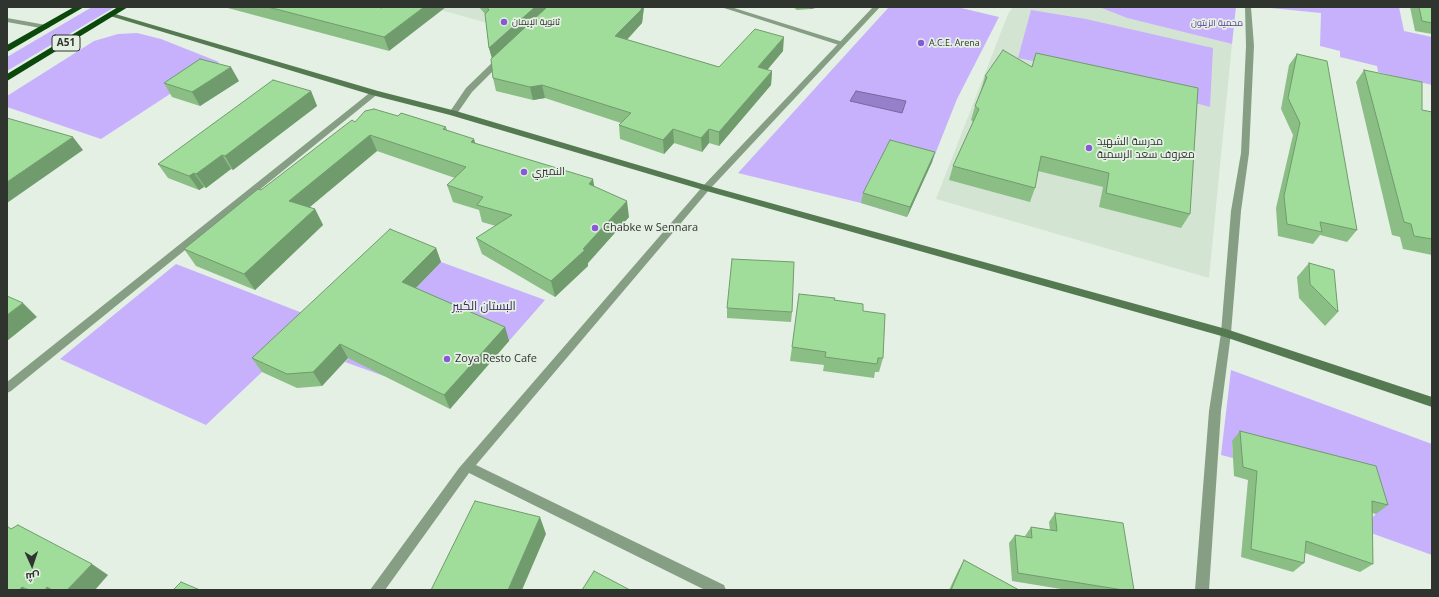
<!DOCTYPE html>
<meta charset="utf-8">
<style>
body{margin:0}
#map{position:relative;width:1439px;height:597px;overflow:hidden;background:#e4f0e3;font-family:"Open Sans",Cairo,sans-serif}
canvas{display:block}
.frame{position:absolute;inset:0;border:8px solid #30342f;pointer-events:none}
.north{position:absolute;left:12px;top:545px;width:40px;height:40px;-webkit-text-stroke:3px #e4f0e3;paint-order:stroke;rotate:177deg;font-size:11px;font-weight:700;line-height:16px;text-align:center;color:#30342f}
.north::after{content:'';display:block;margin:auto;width:14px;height:18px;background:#30342f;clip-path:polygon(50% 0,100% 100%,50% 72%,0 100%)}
</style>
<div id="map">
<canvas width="1439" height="597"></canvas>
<div class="frame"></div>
<div class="north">ش</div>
</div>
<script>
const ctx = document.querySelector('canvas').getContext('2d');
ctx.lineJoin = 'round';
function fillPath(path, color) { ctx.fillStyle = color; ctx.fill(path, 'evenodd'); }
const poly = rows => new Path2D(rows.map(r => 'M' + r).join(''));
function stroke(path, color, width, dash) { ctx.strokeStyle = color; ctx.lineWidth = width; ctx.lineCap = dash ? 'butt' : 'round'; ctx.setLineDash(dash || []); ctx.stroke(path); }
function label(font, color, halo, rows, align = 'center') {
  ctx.font = font + ' "Open Sans",Cairo,sans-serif'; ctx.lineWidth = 3.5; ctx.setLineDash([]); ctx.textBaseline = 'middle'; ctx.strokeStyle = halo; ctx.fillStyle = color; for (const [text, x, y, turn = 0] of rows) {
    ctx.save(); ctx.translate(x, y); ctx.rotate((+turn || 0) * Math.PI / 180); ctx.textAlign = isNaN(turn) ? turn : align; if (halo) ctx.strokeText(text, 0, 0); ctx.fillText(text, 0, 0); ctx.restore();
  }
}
fillPath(poly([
 [430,7,539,7,516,31],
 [1013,7,1099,7,1127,18,1232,44,1209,278,936,199,1008,14]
]), '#d4e4d2');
fillPath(poly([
 [92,7,115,7,7,71,7,57],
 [889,7,957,7,999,17,957,99,932,162,907,217,861,203,738,173],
 [1099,7,1236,7,1232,44,1127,18],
 [1261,7,1399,7,1404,31,1432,37,1432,85,1378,72,1377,66,1340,57,1340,51,1320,46,1321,13],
 [1031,10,1086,19,1213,48,1210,107,1072,69,1018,58],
 [137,33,161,39,219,62,101,139,7,107,7,96,94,41,118,34],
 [441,262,545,300,509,341,445,313,384,376,345,362],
 [176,264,318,319,206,425,60,359],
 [1231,370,1432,444,1432,555,1360,529,1376,514,1232,441,1233,458,1221,455]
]), '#c7b1fd');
const water = poly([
 [856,91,906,101,902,113,850,101,856,91]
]);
fillPath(water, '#9680c9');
stroke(water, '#77699b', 1);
fillPath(poly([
 [721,7,731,7,846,43,842,45,839,45,721,7],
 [499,56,502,56,506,58,472,92,456,115,450,115,449,113,466,88,499,56],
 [1226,329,1230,330,1231,333,1221,411,1209,590,1195,590,1209,411,1221,333,1222,330,1226,329]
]), '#869f84');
fillPath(poly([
 [873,7,880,7,709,190,476,465,724,585,726,590,705,590,469,473,385,590,370,590,459,468,703,186,873,7],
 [1245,7,1251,7,1254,46,1249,153,1241,211,1231,333,1230,336,1226,337,1222,336,1221,333,1231,211,1241,153,1246,46,1245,7],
 [7,18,46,25,50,27,46,29,7,22,7,18],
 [372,91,375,91,379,93,11,391,7,393,7,382,372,91]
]), '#869f84');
fillPath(poly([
 [112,13,378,91,456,111,709,186,1226,329,1432,397,1432,407,1225,337,703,190,450,115,372,95,110,16,110,14,112,13]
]), '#557a52');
fillPath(poly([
 [74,7,84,7,7,52,7,45,74,7],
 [118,7,128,7,7,81,7,74,118,7]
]), '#0a480b');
fillPath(poly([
 [224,7,378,7,389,51],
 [479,7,644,7,642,23,627,40,719,67,783,51,767,70,772,71,771,85,719,146,709,143,702,152,674,143,664,154,620,139,619,125,621,123,545,98,533,100,496,91,493,78,492,58,489,48,485,14],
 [793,7,821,7,810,9,797,10],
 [1410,7,1432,7,1432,34,1415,31],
 [1036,53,1190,214,1181,228,1099,207,1103,187,1038,171,1035,188,1030,202,949,180,953,166,973,122,971,120,975,106,981,90,985,76,1032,66],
 [1297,54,1357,230,1347,242,1320,235,1313,244,1278,236,1276,208,1293,135,1281,109,1289,65],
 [1364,70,1422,110,1432,112,1432,255,1403,249,1400,237,1392,235,1356,82],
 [239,81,200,106,172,97,164,83],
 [311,91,317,106,233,170,231,169,206,188,204,187,199,190,168,178,158,164],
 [355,122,446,127,447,130,475,143,594,186,629,217,588,263,588,266,555,297,482,254,476,238,496,226,482,222,479,210,453,202,447,185,455,178,377,151,309,207,315,209,323,225,255,290,196,266,184,249,261,190],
 [935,152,932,162,907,217,861,203,863,193],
 [436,248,441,262,416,288,505,327,509,341,450,409,348,358,322,386,297,388,262,372,252,358],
 [1309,263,1338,312,1325,326,1299,298,1297,277],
 [834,300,863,311,883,358,879,372,875,372,874,378,823,371,824,365,790,361,792,347],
 [727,308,792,312,791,322,727,318],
 [1240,431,1388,505,1376,514,1372,513,1373,564,1360,572,1305,553,1304,563,1293,572,1241,557,1248,480,1234,476,1232,441],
 [1055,513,1134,590,1067,590,1012,581,1009,543,1015,535,1026,537,1025,536,1031,527,1050,530,1049,522],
 [964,560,1019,590,949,590,958,571]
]), '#8abe85');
fillPath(poly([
 [424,7,446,7,389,51,384,37],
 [535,7,552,7,493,62,489,48],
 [642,7,644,7,642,23,617,50,615,36],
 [811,7,821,7,810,9],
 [784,37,783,51,758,81,758,67],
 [231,67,239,81,200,106,192,92],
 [772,71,771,85,719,146,719,132],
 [542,85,545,98,533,100,530,87],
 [311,91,317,106,233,170,225,156],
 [673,129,674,143,664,154,663,140],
 [709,129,709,143,702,152,701,138],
 [370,135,377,151,298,217,289,201],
 [73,137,83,150,7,203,7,182],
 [474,139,479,155,471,142],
 [935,152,932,162,907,217,910,207],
 [222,155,231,169,206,188,196,174],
 [194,173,204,187,199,190,189,176],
 [593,179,596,196,589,184],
 [627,201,629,217,588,263,588,266,555,297,551,281,583,249],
 [315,209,323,225,255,290,244,274],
 [436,248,441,262,408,296,402,282],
 [23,303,37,317,7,341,7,315],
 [505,327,509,341,450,409,444,395],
 [340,344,348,358,322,386,313,372],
 [540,517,546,534,522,590,508,590],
 [92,564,108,575,95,590,67,590],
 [22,587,27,590,19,590],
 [47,587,52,590,45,590]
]), '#709b6c');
const building = poly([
 [268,7,378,7,382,8,383,7,424,7,384,37,268,7],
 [487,7,535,7,489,48,485,14,489,10,487,7],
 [547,7,642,7,641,10,615,36,719,67,755,29,784,37,758,67,772,71,719,132,709,129,701,138,673,129,663,140,619,125,631,113,542,85,530,87,493,78,491,59,547,7],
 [1419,7,1432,7,1432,23,1422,21,1419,7],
 [1003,50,1032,67,1036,53,1198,88,1190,214,1106,193,1109,173,1041,156,1035,188,953,166,979,109,975,106,987,77,985,76,1003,50],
 [1297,54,1327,61,1357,230,1320,222,1322,232,1287,224,1284,196,1300,123,1288,98,1297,54],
 [200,59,231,67,192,92,164,83,200,59],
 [1364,70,1422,82,1422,110,1432,112,1432,239,1414,236,1411,224,1404,222,1364,70],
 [273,80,311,91,225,156,222,155,196,174,194,173,189,176,158,164,273,80],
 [374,109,398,116,401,113,446,127,443,129,474,139,471,142,593,179,589,184,627,201,583,249,585,250,551,281,476,238,512,215,477,205,483,197,447,185,466,167,370,135,289,201,315,209,244,274,184,249,258,189,261,190,352,120,355,122,365,111,374,109],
 [7,118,73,137,7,182,7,118],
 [890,140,935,152,910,207,863,193,890,140],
 [390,229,436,248,402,282,505,327,444,395,340,344,313,372,287,374,252,358,390,229],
 [732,259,794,262,792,312,727,308,732,259],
 [1309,263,1334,270,1338,312,1310,284,1309,263],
 [799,294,835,298,834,300,863,304,863,311,885,314,883,358,878,358,877,364,825,357,826,352,792,347,799,294],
 [7,296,23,303,7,315,7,296],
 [1240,431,1376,466,1388,505,1372,501,1373,564,1306,541,1304,563,1251,549,1257,471,1243,467,1240,431],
 [475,501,540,517,508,590,431,590,475,501],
 [1055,513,1123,523,1134,590,1123,590,1018,573,1015,535,1032,538,1031,527,1057,531,1055,513],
 [18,525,92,564,67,590,52,590,47,587,45,590,29,590,22,587,19,590,7,590,7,526,11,529,18,525],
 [964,560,1019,590,951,590,964,560],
 [594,571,630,590,582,590,594,571],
 [181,582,200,590,173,590,181,582]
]);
fillPath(building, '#a0dd9b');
stroke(building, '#709b6c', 1);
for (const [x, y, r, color] of [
 [504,22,4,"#865ad3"],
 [921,43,4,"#865ad3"],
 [1089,148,4,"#865ad3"],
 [524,172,4,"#865ad3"],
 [595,228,4,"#865ad3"],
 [447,359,4,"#865ad3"]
]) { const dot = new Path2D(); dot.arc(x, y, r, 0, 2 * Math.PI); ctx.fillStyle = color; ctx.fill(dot); stroke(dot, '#e4f0e3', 1.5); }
label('9px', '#30342f', '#e4f0e3', [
 ["ثانوية الإيمان",512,22],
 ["A.C.E. Arena",929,43]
], 'left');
label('9px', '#5c3c93', '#e4f0e3', [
 ["محمية الزيتون",1217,23]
]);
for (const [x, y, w] of [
 [66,43,28]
]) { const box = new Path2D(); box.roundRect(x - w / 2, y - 8, w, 16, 3); ctx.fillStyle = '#e4f0e3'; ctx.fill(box); stroke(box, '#30342f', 1); }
label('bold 10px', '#30342f', null, [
 ["A51",66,43]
]);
label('11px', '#30342f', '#e4f0e3', [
 ["مدرسة الشهيد",1097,142],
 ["معروف سعد الرسمية",1097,155],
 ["النميري",532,172],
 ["Chabke w Sennara",603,228],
 ["Zoya Resto Cafe",455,359]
], 'left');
label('12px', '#3b2660', '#e4f0e3', [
 ["البستان الكبير",484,307]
]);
</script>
